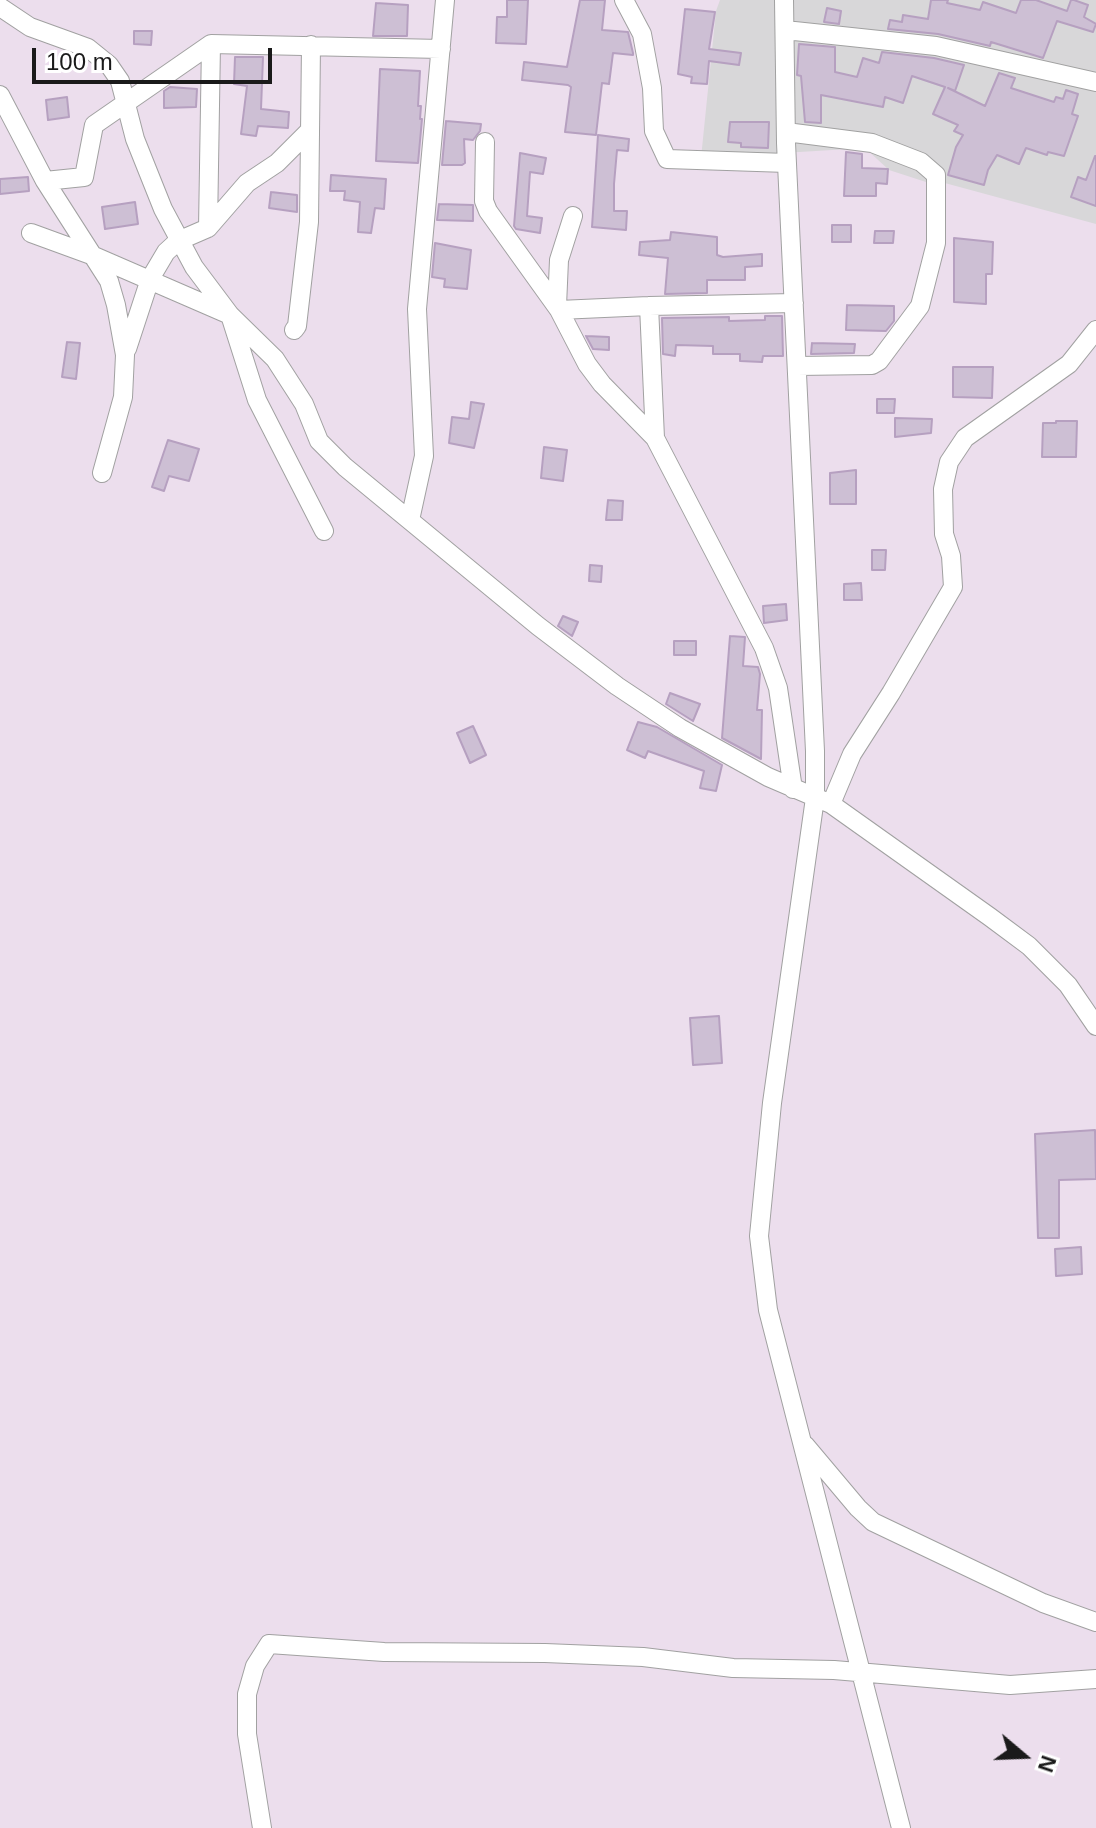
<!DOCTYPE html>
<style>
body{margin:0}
#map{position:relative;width:1096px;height:1828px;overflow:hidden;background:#ecdeed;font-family:Helvetica,sans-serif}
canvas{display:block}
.north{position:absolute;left:984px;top:1716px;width:80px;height:80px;-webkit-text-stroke:6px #fff;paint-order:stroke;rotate:109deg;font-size:22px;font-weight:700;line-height:32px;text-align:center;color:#1a1a1a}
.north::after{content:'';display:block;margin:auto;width:28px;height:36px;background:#1a1a1a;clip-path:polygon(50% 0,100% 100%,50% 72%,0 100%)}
.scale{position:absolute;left:32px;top:48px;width:240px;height:36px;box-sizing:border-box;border:4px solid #1a1a1a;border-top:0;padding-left:10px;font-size:24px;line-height:28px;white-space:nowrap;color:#1a1a1a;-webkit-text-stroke:6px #fff;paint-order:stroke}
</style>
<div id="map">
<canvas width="1096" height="1828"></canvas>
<div class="north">N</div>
<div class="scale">100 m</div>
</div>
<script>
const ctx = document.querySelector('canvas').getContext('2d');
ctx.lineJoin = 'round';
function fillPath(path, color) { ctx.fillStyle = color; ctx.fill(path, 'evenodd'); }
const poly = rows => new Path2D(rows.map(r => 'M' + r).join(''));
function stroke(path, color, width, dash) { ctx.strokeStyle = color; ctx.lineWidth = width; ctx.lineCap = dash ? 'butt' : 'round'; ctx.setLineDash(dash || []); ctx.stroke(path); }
fillPath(poly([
 [720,0,1096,0,1096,224,930,179,929,183,889,170,865,148,701,158,716,11]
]), '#d8d7d9');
const building = poly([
 [507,0,528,0,526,44,496,43,497,17,507,17,507,0],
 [580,0,605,0,602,30,628,32,633,53,633,55,613,53,609,84,602,83,596,135,565,132,571,87,568,85,522,80,524,62,567,67,580,0],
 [931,0,948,0,947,3,980,10,983,2,1016,13,1021,0,1036,0,1067,11,1071,0,1074,0,1088,5,1084,17,1096,24,1093,32,1057,21,1043,58,991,42,990,46,938,34,888,29,890,20,902,22,903,15,928,19,931,0],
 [376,3,408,5,407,36,373,36,376,3],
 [827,8,841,11,839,24,824,22,827,8],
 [685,9,715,12,709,49,741,53,739,65,709,61,707,84,691,83,692,77,678,74,685,9],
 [134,31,152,31,151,45,134,44,134,31],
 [799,44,835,47,835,72,857,77,863,58,879,63,882,52,934,58,964,65,955,91,948,88,985,106,999,73,1015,78,1011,88,1054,102,1056,97,1063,99,1066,90,1078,94,1072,114,1078,116,1064,156,1048,152,1047,155,1026,148,1019,164,997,155,988,170,984,185,948,175,956,147,963,135,954,131,958,125,933,114,945,87,912,76,903,103,885,97,883,107,821,95,821,123,805,122,801,76,797,75,799,44],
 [235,57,263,57,261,109,289,112,288,128,258,126,256,136,241,134,247,86,234,84,235,57],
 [380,69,420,71,418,106,421,106,420,119,422,119,418,163,376,161,380,69],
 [170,87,197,89,196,107,164,108,164,91,170,87],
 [67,97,69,117,48,120,46,100,67,97],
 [446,121,481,124,480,131,473,140,464,139,465,163,462,165,442,165,446,121],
 [730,122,769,122,768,148,741,147,741,143,728,142,730,122],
 [598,135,629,139,628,151,617,150,614,184,614,211,627,211,626,230,592,227,598,135],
 [846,152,862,154,862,168,888,169,887,184,876,183,876,196,844,196,846,152],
 [520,153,546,158,543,174,530,172,527,216,542,218,540,233,516,229,514,226,520,153],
 [1095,156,1096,156,1096,206,1071,197,1078,177,1086,180,1095,156],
 [331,175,386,179,384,209,375,208,371,233,358,232,360,202,344,200,345,191,330,191,331,175],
 [28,177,29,191,0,194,0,179,28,177],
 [271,192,297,195,297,212,269,208,271,192],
 [135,202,138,224,105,229,102,207,135,202],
 [439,204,473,205,473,221,437,220,439,204],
 [832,225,851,225,851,242,832,242,832,225],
 [875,231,894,231,893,243,874,243,875,231],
 [671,232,717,237,717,255,723,257,762,254,762,266,745,267,745,280,707,280,707,293,665,294,668,258,639,255,640,242,670,240,671,232],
 [954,238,993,242,992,274,986,274,986,304,954,302,954,238],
 [435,243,471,250,467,289,444,287,445,279,432,277,435,243],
 [847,305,894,306,894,321,886,331,846,330,847,305],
 [765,316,782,316,783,356,763,356,762,362,740,361,740,354,713,354,713,346,676,345,675,356,663,354,662,318,729,317,729,321,765,320,765,316],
 [586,336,609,337,609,350,593,349,586,336],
 [67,342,80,343,76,379,62,377,67,342],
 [812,343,855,344,854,353,811,354,812,343],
 [953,367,993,367,992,398,953,397,953,367],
 [877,399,895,399,894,413,877,413,877,399],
 [471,402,484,404,474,448,449,443,452,417,469,419,471,402],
 [895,418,932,419,931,433,895,437,895,418],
 [1056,421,1077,421,1076,457,1042,457,1043,423,1056,423,1056,421],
 [168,440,199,449,189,481,169,476,164,491,152,487,168,440],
 [544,447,567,450,563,481,541,478,544,447],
 [856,470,856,504,830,504,830,473,856,470],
 [608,500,623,501,622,520,606,520,608,500],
 [872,550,886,550,885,570,872,570,872,550],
 [590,565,602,566,601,582,589,581,590,565],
 [861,583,862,600,844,600,844,584,861,583],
 [786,604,787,620,764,623,763,606,786,604],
 [563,616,578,622,572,636,558,626,563,616],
 [730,636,745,637,743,666,758,667,760,674,757,710,762,710,761,759,722,738,730,636],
 [674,641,696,641,696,655,674,655,674,641],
 [670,693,700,704,693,721,666,704,670,693],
 [638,722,657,727,722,765,716,791,700,788,704,771,648,751,645,758,627,750,638,722],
 [473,726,486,755,470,763,457,733,473,726],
 [719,1016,722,1063,693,1065,690,1018,719,1016],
 [1095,1130,1096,1179,1059,1180,1059,1238,1038,1238,1035,1134,1095,1130],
 [1081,1247,1082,1274,1056,1276,1055,1249,1081,1247]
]);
fillPath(building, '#cdbfd4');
stroke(building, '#b6a0c0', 2);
const minor = poly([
 [624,0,642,34,652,88,654,131,667,159,787,163],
 [784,0,786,143,815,751,815,798,772,1103,759,1236,768,1310,901,1828],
 [0,7,30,27,88,48,109,65,120,81,135,139,163,209,194,267,230,315,257,400,324,531],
 [785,30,936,46,1096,82],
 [0,95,45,181,109,281,116,305,125,355,123,397,102,473],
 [786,132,872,143,921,162,936,175,936,243,920,306,879,361,872,365,797,366],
 [485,142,484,201,488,211,559,310,587,364,602,384,655,438],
 [45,181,84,177,94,125,211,44,441,49],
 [208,228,211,44],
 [31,233,94,256,230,315,275,359,304,404,319,441,345,467,538,626,617,686,680,728,768,777,831,804,990,917,1029,946,1068,985,1096,1026],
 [557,306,559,260,573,216],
 [559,310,649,306],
 [294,330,297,326,309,222,311,45],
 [127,349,150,279,166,252,178,241,208,228,247,183,277,163,310,130],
 [410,520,424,456,417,309,445,0],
 [793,789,778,688,764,648,655,438,649,306,794,303],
 [831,804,852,754,891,693,953,587,951,556,944,534,943,489,949,462,965,438,1069,364,1096,330],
 [805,1445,858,1508,873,1522,1043,1603,1096,1622],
 [262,1828,247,1734,247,1694,255,1666,269,1644,384,1652,545,1653,643,1657,733,1668,834,1670,1010,1685,1096,1679]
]);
stroke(minor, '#a1a1a1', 20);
stroke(minor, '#fff', 18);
</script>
